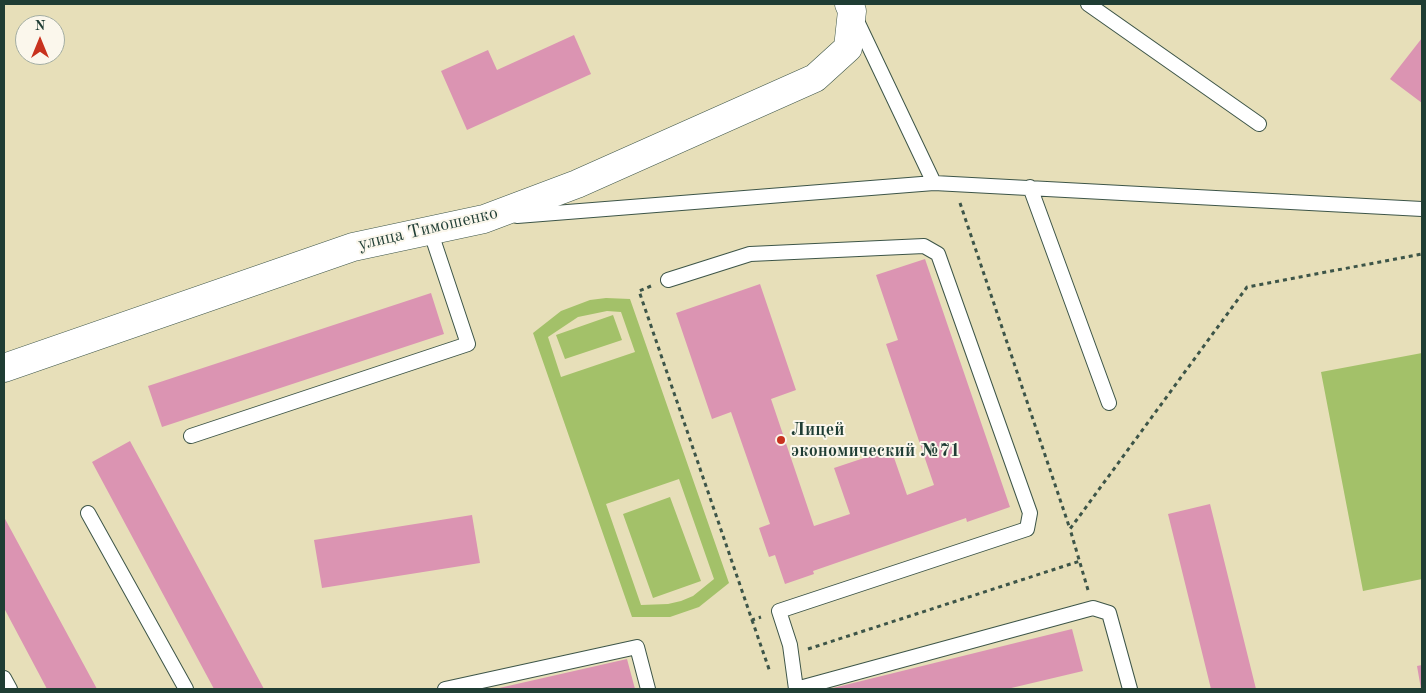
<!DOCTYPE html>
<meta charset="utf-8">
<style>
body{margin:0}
#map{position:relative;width:1426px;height:693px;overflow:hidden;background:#e7dfb9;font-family:"Old Standard TT",serif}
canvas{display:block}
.frame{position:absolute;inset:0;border:5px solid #1f3d34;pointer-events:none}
.north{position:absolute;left:15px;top:15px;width:50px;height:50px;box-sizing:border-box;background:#fbf7ec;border:1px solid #a3ada2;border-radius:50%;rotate:0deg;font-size:14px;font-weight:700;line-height:20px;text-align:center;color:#1f3d34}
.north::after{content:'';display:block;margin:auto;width:18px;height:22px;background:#c8321e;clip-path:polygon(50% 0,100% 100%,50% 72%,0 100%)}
</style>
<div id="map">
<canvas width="1426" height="693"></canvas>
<div class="frame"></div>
<div class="north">N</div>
</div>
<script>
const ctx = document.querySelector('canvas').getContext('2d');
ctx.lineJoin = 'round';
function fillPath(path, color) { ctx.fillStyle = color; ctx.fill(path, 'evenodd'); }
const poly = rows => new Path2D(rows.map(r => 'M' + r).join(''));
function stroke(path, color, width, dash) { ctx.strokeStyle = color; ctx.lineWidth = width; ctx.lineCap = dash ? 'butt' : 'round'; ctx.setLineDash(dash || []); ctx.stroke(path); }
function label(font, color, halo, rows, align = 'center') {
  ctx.font = font + ' "Old Standard TT",serif'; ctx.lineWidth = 4; ctx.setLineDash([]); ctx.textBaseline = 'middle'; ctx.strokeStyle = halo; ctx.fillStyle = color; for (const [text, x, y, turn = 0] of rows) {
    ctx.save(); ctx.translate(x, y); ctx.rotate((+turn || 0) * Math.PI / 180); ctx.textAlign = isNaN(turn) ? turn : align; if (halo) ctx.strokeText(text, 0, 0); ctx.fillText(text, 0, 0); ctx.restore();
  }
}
fillPath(poly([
 [606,298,630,299,729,583,699,607,670,617,632,617,533,333,561,311,590,300],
 [607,311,621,312,635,352,561,377,548,337,578,317],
 [679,479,714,579,693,596,681,601,668,604,641,605,606,504],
 [613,315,622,340,565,359,556,335],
 [1422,353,1422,579,1363,591,1321,372],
 [670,497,701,581,653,598,623,514]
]), '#a3c169');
fillPath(poly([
 [574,35,591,74,467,130,441,71,488,50,497,70],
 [1422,38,1422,103,1390,79],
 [925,259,1010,507,967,522,966,518,813,571,814,574,785,584,775,555,769,557,759,528,770,524,731,412,712,419,676,313,760,284,796,390,771,399,814,526,850,514,834,468,891,449,907,495,934,485,886,344,898,340,876,275],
 [431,293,444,334,162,427,148,386],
 [130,441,264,689,214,689,92,462],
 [1210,504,1256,689,1211,689,1168,514],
 [472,515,480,563,322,588,314,540],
 [4,517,97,689,47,689,4,608],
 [1072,629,1083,671,1007,689,829,689],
 [627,659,635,689,499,689,499,688],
 [1422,665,1422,689,1421,689,1417,666]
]), '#db94b2');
const service = poly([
 [1088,4,1259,124],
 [856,19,934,183],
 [1030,187,1109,403],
 [517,216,934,183,1422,209],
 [668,280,750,254,924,246,938,254,1030,513,1027,529,779,611,790,645,796,689],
 [191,436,468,344,430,230],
 [88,513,186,689],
 [4,678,10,689],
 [445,689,637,647,648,689],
 [796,689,1093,608,1109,613,1130,689]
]);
const tertiary = poly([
 [4,368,353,247,484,219,577,184,815,78,848,48,852,11,849,4]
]);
stroke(service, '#3d5548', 16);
stroke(tertiary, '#3d5548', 29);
stroke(poly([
 [960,203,1070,529],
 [651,286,639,291,752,620,761,617],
 [1088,590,1070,529,1247,287,1422,254],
 [752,620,770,672],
 [808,649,1080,561]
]), '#3d5548', 3, [4, 4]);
stroke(service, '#fff', 14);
stroke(tertiary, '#fff', 28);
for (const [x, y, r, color] of [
 [781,440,5,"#c8321e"]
]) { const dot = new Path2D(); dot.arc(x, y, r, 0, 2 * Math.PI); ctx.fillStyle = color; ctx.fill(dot); stroke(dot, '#fbf7ec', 2); }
label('18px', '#1f3d34', '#fbf7ec', [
 ["улица Тимошенко",428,229,-13]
]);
label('bold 18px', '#1f3d34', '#fbf7ec', [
 ["Лицей",791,430],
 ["экономический №71",791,451]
], 'left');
</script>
